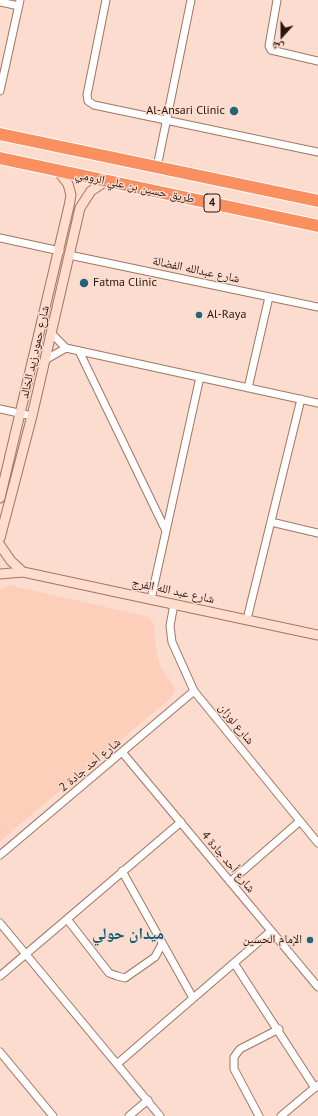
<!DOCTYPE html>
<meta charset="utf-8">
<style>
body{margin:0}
#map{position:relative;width:318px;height:1116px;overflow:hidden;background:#fbdccf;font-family:"PT Sans","Noto Naskh Arabic",sans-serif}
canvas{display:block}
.north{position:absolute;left:262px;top:16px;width:40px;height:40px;-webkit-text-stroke:3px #fbdccf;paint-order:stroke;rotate:201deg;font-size:11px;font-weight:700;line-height:16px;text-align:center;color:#28160e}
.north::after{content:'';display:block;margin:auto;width:14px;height:18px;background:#28160e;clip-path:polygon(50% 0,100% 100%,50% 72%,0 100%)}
</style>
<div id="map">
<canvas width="318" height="1116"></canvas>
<div class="north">ش</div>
</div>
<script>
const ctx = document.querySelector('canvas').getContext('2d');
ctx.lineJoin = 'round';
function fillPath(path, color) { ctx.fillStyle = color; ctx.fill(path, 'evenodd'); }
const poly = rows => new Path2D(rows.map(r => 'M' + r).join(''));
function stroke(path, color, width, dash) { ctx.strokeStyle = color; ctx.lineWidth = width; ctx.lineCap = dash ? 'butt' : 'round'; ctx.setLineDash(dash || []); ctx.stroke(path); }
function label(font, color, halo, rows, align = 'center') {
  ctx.font = font + ' "PT Sans","Noto Naskh Arabic",sans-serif'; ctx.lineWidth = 3; ctx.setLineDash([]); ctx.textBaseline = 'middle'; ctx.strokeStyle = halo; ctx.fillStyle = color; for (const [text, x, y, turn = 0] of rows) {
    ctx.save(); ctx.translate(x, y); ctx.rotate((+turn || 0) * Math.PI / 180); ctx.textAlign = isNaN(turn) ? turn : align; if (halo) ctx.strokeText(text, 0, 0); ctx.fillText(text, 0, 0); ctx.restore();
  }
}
fillPath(poly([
 [9,585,149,617,154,624,156,650,160,665,175,689,172,697,0,841,0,590]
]), '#fdceba');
const street = poly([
 [106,0,87,95,88,101,94,105,318,152],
 [277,0,269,46,271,50,318,61],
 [0,2,19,6],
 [0,91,20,0],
 [157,167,191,0],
 [0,238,60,251],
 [69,255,318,307],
 [51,333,66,348,318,403],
 [79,351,166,531],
 [45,360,66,348],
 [248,388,269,297],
 [0,409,32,416],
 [271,522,318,533],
 [151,599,200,377],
 [174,604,170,626,172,642,194,691,318,843],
 [247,619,301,399],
 [122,752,318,987],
 [0,855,194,691],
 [122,871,193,998],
 [230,882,300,821],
 [67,919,109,973,117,976,125,978,155,957,162,944],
 [0,923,160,1116],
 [234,963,315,1088],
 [0,976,181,822],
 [0,1052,53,1116],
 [117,1064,271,931],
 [129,1116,148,1100],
 [259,1116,234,1069,234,1057,240,1049,279,1029],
 [281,1116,318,1085]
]);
const secondary = poly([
 [0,498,69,206,71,195,68,184,58,171],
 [0,538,32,416,80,208,91,191,106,181],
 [0,545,11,561,23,572],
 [0,574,23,572,318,635]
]);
const highway = poly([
 [0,134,318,201],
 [0,158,318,226]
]);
stroke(street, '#a27561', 9);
stroke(secondary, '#a27561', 11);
stroke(highway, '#fff', 14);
stroke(street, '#fff', 7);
stroke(secondary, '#feddcf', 9);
stroke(highway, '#fa8f5f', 12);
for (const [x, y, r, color] of [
 [234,111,5,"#246379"],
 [84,283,5,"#246379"],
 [199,315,4,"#246379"],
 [310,940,4,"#246379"]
]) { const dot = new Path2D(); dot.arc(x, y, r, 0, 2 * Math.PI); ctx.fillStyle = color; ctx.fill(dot); stroke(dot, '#fbdccf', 1.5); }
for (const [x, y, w] of [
 [212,203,16]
]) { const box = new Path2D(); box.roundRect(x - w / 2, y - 9, w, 18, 3); ctx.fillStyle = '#fbdccf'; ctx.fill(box); stroke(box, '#28160e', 1); }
label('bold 11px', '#28160e', null, [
 ["4",212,203]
]);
label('12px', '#28160e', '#fbdccf', [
 ["Al-Ansari Clinic",225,111],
 ["Fatma Clinic",93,283,"left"],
 ["Al-Raya",207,315,"left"],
 ["الإمام الحسين",302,940]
], 'right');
label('12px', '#28160e', '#fbdccf', [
 ["طريق حسين بن علي الرومي",135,187,12],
 ["شارع عبدالله الفضالة",196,270,12],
 ["شارع حمود زيد الخالد",35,352,-77],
 ["شارع عبد الله الفرج",173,591,12],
 ["شارع لوزان",236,724,51],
 ["شارع أحد جادة 2",90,765,-40],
 ["شارع أحد جادة 4",228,862,50]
]);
label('bold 16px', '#0c5d75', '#fbdccf', [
 ["ميدان حولي",128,934]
]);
</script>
